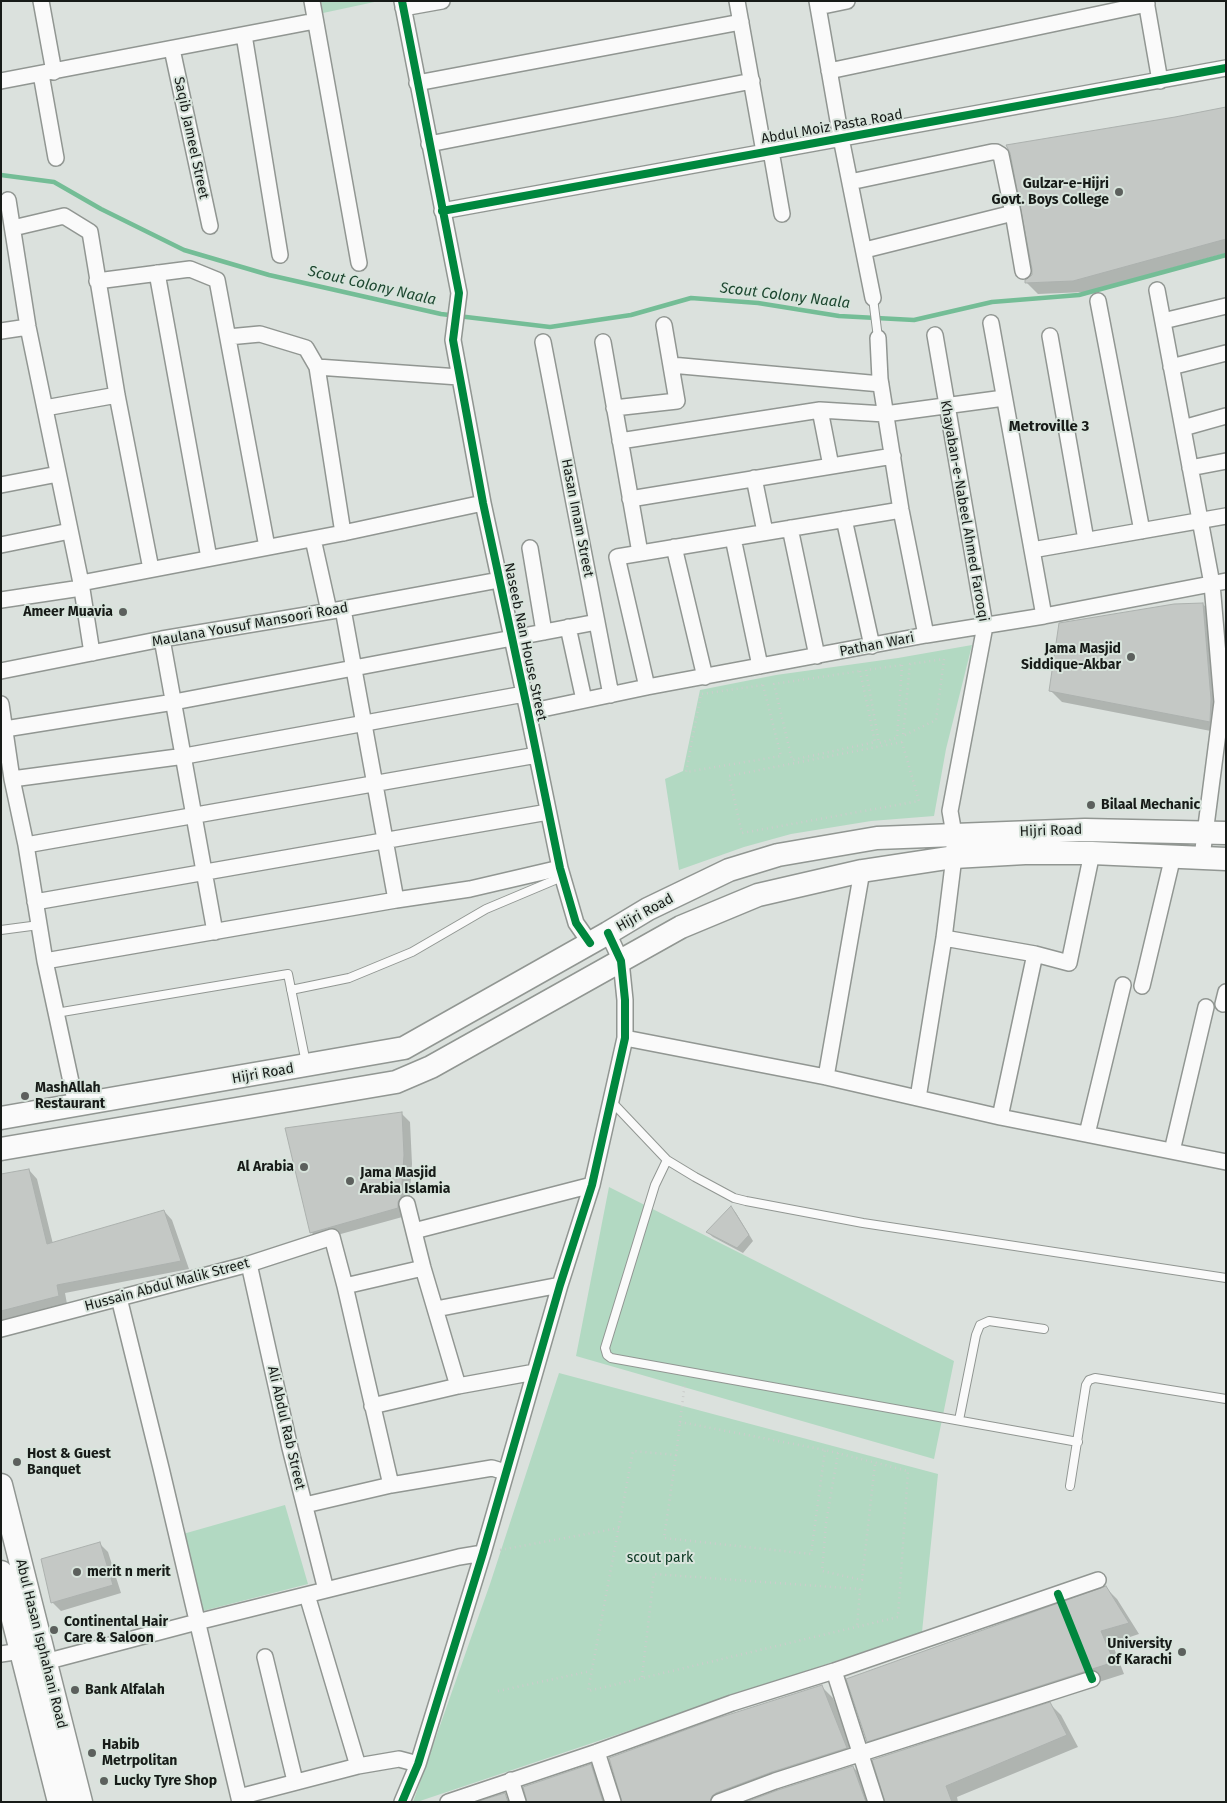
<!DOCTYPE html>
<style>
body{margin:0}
#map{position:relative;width:1227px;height:1803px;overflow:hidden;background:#dbe1dd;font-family:"Fira Sans",sans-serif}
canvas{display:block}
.frame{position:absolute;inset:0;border:2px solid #171b18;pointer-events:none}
</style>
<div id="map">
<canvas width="1227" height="1803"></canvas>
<div class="frame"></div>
</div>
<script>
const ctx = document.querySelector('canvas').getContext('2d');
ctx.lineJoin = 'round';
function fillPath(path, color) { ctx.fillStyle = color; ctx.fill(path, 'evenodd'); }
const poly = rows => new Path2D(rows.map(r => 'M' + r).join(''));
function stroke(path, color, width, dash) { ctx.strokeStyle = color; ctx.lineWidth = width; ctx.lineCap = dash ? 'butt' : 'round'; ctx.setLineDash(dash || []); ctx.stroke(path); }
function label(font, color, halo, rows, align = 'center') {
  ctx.font = font + ' "Fira Sans",sans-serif'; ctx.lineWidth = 4; ctx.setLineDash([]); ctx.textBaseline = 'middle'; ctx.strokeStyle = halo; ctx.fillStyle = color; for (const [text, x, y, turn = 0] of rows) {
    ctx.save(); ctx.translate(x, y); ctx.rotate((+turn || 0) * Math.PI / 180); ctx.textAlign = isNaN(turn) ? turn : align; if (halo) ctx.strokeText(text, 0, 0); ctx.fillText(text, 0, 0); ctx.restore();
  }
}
fillPath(poly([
 [321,1,379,1,323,13],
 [972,645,946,749,934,816,871,821,791,834,744,847,679,870,665,779,683,771,700,690,776,675,898,658],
 [609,1187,954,1361,934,1459,576,1356],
 [559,1373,938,1474,922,1632,417,1802,413,1802,490,1584],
 [285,1505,308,1584,195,1613,183,1534]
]), '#b2d9c2');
fillPath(poly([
 [1226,108,1226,253,1085,292,1038,294,1026,282,1175,118],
 [1203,604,1214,616,1221,733,1062,702,1050,690],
 [401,1113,410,1122,412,1164,409,1206,406,1216,319,1240,311,1232],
 [29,1170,37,1179,53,1244,164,1211,172,1220,189,1269,65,1293,67,1304,1,1321,1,1175],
 [731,1207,736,1213,753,1241,743,1253,713,1237,707,1232],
 [100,1544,108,1552,121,1593,61,1611,52,1602],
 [1105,1587,1117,1599,1139,1634,1112,1643,1124,1674,879,1752,868,1741],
 [821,1686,833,1698,857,1760,734,1802,623,1802],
 [1050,1704,1061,1715,1078,1747,957,1797,958,1802,886,1802],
 [591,1765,602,1777,610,1802,528,1802],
 [853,1767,865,1779,873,1802,750,1802]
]), '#0003');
stroke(poly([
 [1,175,54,182,101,209,184,250,269,275,441,314,550,327,631,315,691,298,758,303,839,316,914,320,992,302,1079,295,1226,255]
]), '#74bd96', 4.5);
const building = poly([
 [1226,107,1226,239,1073,281,1025,283,1025,280,1032,275,1032,269,1010,153,1006,145,1175,117,1226,107],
 [1203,603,1211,699,1210,722,1049,691,1059,623,1174,604,1203,603],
 [402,1112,404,1155,401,1197,398,1202,398,1208,310,1233,285,1128,402,1112],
 [29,1169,47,1244,164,1210,181,1261,57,1285,59,1296,1,1311,1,1174,29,1169],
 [731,1206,749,1235,737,1248,706,1232,731,1206],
 [100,1542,113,1585,51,1603,41,1559,100,1542],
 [1106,1586,1129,1623,1101,1631,1114,1662,867,1742,846,1679,1106,1586],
 [822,1685,847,1748,772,1772,716,1793,712,1796,710,1802,622,1802,609,1758,715,1719,822,1685],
 [1050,1702,1067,1735,946,1786,952,1802,885,1802,872,1760,1050,1702],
 [591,1764,603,1802,527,1802,523,1787,591,1764],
 [853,1766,866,1802,746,1802,778,1790,853,1766],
 [505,1793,508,1802,479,1802,479,1801,505,1793]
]);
fillPath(building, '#c4c8c5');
stroke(building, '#acb1ae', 1);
const lane = poly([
 [873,298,878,338],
 [1,930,39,925],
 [291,990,349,978,412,952,486,909,562,877],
 [56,1013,288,974,306,1063],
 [611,1101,667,1160,695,1177,734,1198,746,1201,863,1223,1226,1278],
 [667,1160,655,1185,605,1348,607,1355,611,1358,1078,1442],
 [959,1420,976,1335,980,1325,989,1321,1044,1329],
 [1070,1486,1086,1385,1089,1380,1095,1378,1226,1399]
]);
const street = poly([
 [41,1,54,72],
 [312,1,359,263],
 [402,1,459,293,453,340,483,503,528,712,560,868,576,923,590,943],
 [737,1,764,152],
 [817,1,841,138,873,298],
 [1146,1,1160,81],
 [818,7,847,1],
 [403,8,442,1],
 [244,35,280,255],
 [172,49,210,226],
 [829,71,1147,4],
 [41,74,56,158],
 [1,81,315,21],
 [417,83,741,22],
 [429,144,752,81],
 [771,151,782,214],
 [850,182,992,152,996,152,1001,155,1013,213,865,250],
 [8,200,28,327,81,583,92,653],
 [442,211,1226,68],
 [1013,213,1023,271],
 [13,228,64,216,90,232,117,395,151,569],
 [157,273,209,558],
 [97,281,190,269,217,280,267,547],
 [1157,290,1212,584,1222,702,1202,857],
 [1098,301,1142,531],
 [1163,321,1226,306],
 [991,323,1044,616],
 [1,331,28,327],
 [1050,336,1086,540],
 [228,337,260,334,306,348,317,367],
 [878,338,880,379,901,510,926,635],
 [543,342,611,695],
 [603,342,640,553],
 [671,365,881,384],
 [1171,367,1226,353],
 [45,408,117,395],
 [614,408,677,401,664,325],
 [820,410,885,414,1004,398],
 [1183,428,1226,416],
 [620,441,820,410,831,466],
 [1190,468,1226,461],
 [754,478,765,532],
 [1,485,58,474],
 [630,499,893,456],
 [844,519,872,646],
 [790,528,817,656],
 [343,533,317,367,459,377],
 [733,538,760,666],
 [313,539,329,611],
 [1,545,70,531],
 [674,547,705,677],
 [530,548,544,632],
 [1032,550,1226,516],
 [81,583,343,533,483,503],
 [1,600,81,588],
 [343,609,396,900],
 [568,627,584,700],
 [162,639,215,932],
 [1,671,162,639,343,609,499,580],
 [647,687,617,557,901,510],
 [1,704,12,779,26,845,45,961,76,1105],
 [528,712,647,687,926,635,1044,616,1226,581],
 [5,729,174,702,597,622],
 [12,779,185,756,524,694],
 [26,845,537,755],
 [35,902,548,812],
 [944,938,1035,954,1069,963,1092,853],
 [45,961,396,900,470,889,560,868],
 [1142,986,1173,856],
 [1223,1004,1226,992],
 [625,1038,826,1077,1000,1117,1226,1162],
 [826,1077,862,871],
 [918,1098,944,938,954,857,954,834,950,811,985,626,935,335],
 [1000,1117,1035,954],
 [1087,1134,1123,985],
 [1172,1151,1206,1007],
 [407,1204,423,1268,458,1386],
 [414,1231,592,1185],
 [249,1264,290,1448,326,1590],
 [345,1286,423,1268],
 [119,1298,161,1468,240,1802],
 [436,1309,560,1285],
 [1,1329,249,1264,332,1237,345,1286,391,1485],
 [372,1406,458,1386,535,1372],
 [305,1505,391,1485,492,1468,505,1472],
 [307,1595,358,1766],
 [1,1654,21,1651],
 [265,1657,295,1781],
 [45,1662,197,1622,459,1557,483,1553],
 [834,1671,876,1802],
 [597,1752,613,1802],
 [511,1780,518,1802],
 [239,1797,358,1766,399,1759,418,1764],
 [402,1802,418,1764,483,1553,560,1285,592,1185,625,1038,625,1000,621,961,608,933],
 [448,1802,597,1752,732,1703,834,1671,1098,1580],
 [719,1802,775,1781,1092,1679]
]);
const secondary = poly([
 [1,1118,404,1048,608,933,648,909,729,870,778,855,877,838,1085,830,1226,833],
 [1,1149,396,1082,431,1067,681,927,758,895,862,871,954,857,1025,853,1092,853,1226,859],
 [1,1485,81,1802],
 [1,1572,59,1802]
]);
stroke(lane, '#919692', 10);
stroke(street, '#919692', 18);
stroke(secondary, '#919692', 25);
stroke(poly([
 [944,659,936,720,903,736,910,664,944,659],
 [902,665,897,738,879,743,866,670,902,665],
 [860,671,875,742,792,760,774,684,860,671],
 [763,685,781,756,686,772,701,694,763,685],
 [902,742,919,801,742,833,729,776,902,742],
 [680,1422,825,1450,908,1471,898,1617,588,1691,633,1451,676,1455,680,1422],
 [680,1422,685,1382],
 [838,1453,826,1523,822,1571,862,1580,875,1463],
 [676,1455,664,1538,811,1554,825,1450],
 [500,1550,619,1528],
 [642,1677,654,1574,860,1589,857,1627],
 [498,1691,591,1671]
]), '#cbcdcb', 2.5, [1, 4]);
stroke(lane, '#fafafa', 8);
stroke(street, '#fafafa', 15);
stroke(secondary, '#fafafa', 22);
stroke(poly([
 [402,1,459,293,453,340,483,503,528,712,560,868,576,923,590,943],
 [442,211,1226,68],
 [1058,1594,1092,1679],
 [402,1802,418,1764,483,1553,560,1285,592,1185,625,1038,625,1000,621,961,608,933]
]), '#00873e', 8);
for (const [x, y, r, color] of [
 [1119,192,5,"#5c605d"],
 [123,612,5,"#5c605d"],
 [1131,657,5,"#5c605d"],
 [1091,805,5,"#5c605d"],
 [25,1096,5,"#5c605d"],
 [304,1167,5,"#5c605d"],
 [350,1181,5,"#5c605d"],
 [17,1462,5,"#5c605d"],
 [77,1572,5,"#5c605d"],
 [54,1630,5,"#5c605d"],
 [1182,1652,5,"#5c605d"],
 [75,1690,5,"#5c605d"],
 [92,1753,5,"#5c605d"],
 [104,1781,5,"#5c605d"]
]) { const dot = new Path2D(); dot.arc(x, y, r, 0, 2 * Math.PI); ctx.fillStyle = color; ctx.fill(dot); stroke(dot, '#d8e4dc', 2); }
label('14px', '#171b18', '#d8e4dc', [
 ["Abdul Moiz Pasta Road",832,127,-10],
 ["Saqib Jameel Street",191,138,78],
 ["Khayaban-e-Nabeel Ahmed Farooqi",964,511,80],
 ["Hasan Imam Street",577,518,79],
 ["Maulana Yousuf Mansoori Road",250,625,-10],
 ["Naseeb Nan House Street",525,642,78],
 ["Pathan Wari",877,645,-11],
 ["Hijri Road",1051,831,-2],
 ["Hijri Road",645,913,-29],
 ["Hijri Road",263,1074,-10],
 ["Hussain Abdul Malik Street",167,1285,-15],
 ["Ali Abdul Rab Street",286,1428,77],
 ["Abul Hasan Isphahani Road",41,1644,76]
]);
label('bold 14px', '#171b18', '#d8e4dc', [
 ["Gulzar-e-Hijri",1109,184,"right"],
 ["Govt. Boys College",1109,200,"right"],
 ["Ameer Muavia",113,612,"right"],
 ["Jama Masjid",1121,649,"right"],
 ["Siddique-Akbar",1121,665,"right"],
 ["Bilaal Mechanic",1101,805],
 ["MashAllah",35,1088],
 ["Restaurant",35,1104],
 ["Al Arabia",294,1167,"right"],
 ["Jama Masjid",360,1173],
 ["Arabia Islamia",360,1189],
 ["Host & Guest",27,1454],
 ["Banquet",27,1470],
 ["merit n merit",87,1572],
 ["Continental Hair",64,1622],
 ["Care & Saloon",64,1638],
 ["University",1172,1644,"right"],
 ["of Karachi",1172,1660,"right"],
 ["Bank Alfalah",85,1690],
 ["Habib",102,1745],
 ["Metrpolitan",102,1761],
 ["Lucky Tyre Shop",114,1781]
], 'left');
label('14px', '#07341e', '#d8e4dc', [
 ["scout park",660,1558]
]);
label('italic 15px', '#1d4730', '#d8e4dc', [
 ["Scout Colony Naala",372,286,13],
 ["Scout Colony Naala",785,296,7]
]);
label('bold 15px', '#171b18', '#d8e4dc', [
 ["Metroville 3",1049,427]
]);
</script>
